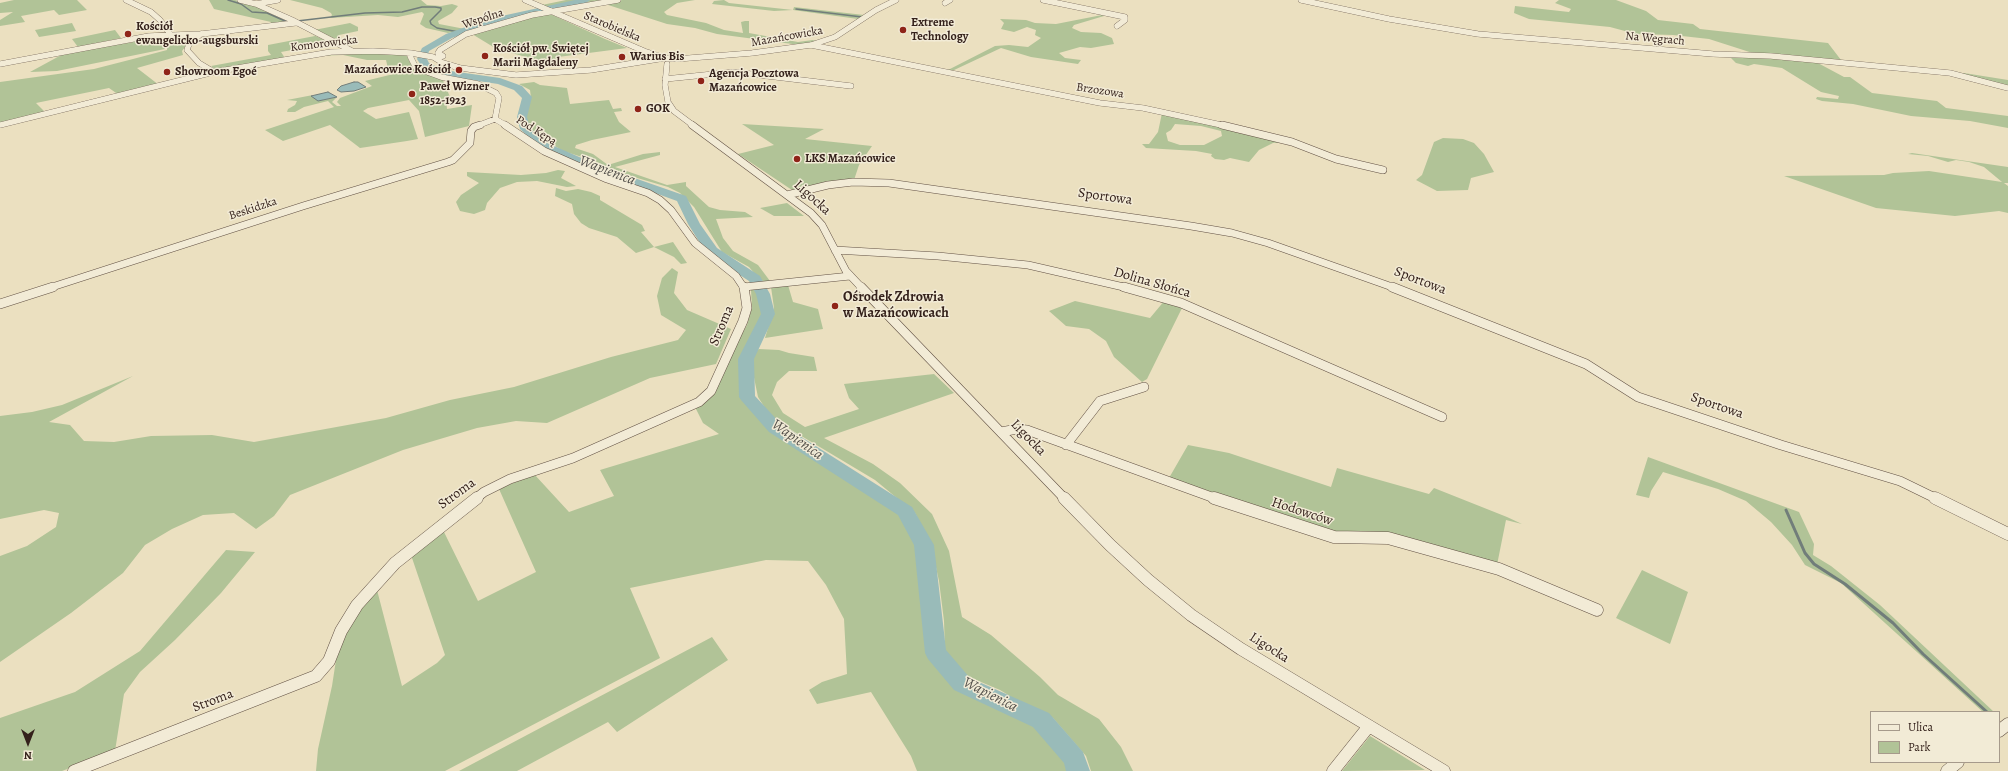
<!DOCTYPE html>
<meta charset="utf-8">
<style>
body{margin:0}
#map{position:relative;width:2008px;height:771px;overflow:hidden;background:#ebe0c0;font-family:Alegreya,serif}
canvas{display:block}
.legend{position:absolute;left:1870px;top:711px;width:130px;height:52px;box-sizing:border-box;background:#f2ebd6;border:1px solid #a69a8b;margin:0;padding:5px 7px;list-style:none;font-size:12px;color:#34211b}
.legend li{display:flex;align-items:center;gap:8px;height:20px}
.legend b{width:20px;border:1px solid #a69a8b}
.north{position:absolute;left:8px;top:723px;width:40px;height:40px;-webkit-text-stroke:3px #f2ebd6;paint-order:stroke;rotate:180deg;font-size:11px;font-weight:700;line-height:16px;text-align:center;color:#34211b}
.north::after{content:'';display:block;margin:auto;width:14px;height:18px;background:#34211b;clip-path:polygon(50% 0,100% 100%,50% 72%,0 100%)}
</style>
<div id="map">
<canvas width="2008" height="771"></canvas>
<ul class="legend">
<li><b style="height:5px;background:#f2ebd6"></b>Ulica</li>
<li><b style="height:11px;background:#b1c397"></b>Park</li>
</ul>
<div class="north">N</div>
</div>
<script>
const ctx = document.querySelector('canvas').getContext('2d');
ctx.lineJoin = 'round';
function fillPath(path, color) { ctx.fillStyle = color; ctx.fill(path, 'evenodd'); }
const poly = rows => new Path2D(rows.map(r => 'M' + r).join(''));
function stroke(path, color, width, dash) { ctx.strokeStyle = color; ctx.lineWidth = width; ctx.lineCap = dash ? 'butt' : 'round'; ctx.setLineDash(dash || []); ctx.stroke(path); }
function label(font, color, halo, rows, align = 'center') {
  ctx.font = font + ' Alegreya,serif'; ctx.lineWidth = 3; ctx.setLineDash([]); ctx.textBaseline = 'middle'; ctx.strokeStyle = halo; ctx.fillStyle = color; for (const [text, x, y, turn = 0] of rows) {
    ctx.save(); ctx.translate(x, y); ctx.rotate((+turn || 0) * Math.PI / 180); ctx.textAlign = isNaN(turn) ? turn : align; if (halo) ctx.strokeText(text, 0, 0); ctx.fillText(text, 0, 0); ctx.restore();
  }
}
fillPath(poly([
 [14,0,77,0,87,10,59,15,54,10,21,16,25,22,0,26,0,20,13,12,0,13,0,3],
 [209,0,235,0,252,5,288,20,290,23,270,26,271,22,214,9],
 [290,0,421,0,427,5,441,6,452,4,458,6,452,13,438,21,439,24,465,29,448,33,426,28,420,24,424,14,422,12,398,17,378,15,330,18,332,15,331,13,322,8],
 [566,0,614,0,553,9,542,5],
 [622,0,695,0,677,3,664,12,667,15,706,23,724,30,743,33,741,22,745,21,749,21,749,33,798,42,813,40,819,42,800,45,717,34,695,28,667,24,602,3],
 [724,0,729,3,793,10,794,7,864,15,858,19,793,10,774,11,712,4,714,1],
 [1559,0,1616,0,1646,11,1658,20,1693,24,1700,29,1828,43,1841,60,1816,62,1844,77,1850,77,1872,93,1937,101,1946,108,2008,116,2008,128,1970,121,1911,116,1853,104,1822,101,1816,99,1817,97,1838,99,1839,96,1821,92,1782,68,1754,64,1748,66,1736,63,1731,58,1739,56,1762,56,1709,39,1673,35,1636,34,1610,27,1529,19,1514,13,1515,6,1569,12,1571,9,1555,3],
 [546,12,605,39,627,48,558,57,559,59,546,63,495,48,472,34],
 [1102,15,1104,16,1074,25,1072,28,1081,32,1101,33,1112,38,1114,44,1091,48,1080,47,1059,53,1065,58,1081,60,1078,64,1031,57,1001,48,952,71,948,70,995,46,1009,45,1028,47,1041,38,1035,35,1036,30,1027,27,1014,32,1001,29,1004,23,1000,19,1026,20,1035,23,1056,24],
 [72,23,76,31,39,37,35,30],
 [350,23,358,27,358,31,339,35,338,39,343,42,314,30],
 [115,30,121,38,78,47,72,39],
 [309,33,331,43,281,52,285,58,216,70,211,66,271,55,268,51,268,45,315,36],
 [168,36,192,36,190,40,182,51,183,55,137,68,159,85,119,95,109,88,36,103,46,113,0,124,0,82,94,69,133,59,167,50,167,46,173,45],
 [159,38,165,49,57,71,30,72,65,53],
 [337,52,406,54,413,68,389,73,386,60,367,60,343,55,313,56],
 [414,69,442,78,450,97,446,98,447,109,472,105,469,126,425,137,419,111,409,100,368,108,363,111,376,119,409,112,418,139,407,141,360,148,330,125,283,141,265,130,334,107,328,101,304,107,295,112,287,112,288,109,295,105,297,101,287,100,313,95,311,96,323,100,337,97,332,102,337,106,341,106,337,102,340,98,372,86,365,81],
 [1964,73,2008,80,2008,87,1958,74],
 [534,82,540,85,567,88,570,104,609,100,613,109,621,108,622,111,614,112,619,122,631,132,592,140,576,145,575,148,593,154,608,165,643,154,660,152,660,155,615,167,667,185,686,182,686,186,709,207,720,210,745,212,753,217,716,219,723,238,733,251,758,265,770,281,762,282,749,267,722,252,694,207,680,193,668,187,610,170,582,157,563,151,532,132,527,121,527,110,531,98,530,90,519,84],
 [1162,113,1287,142,1273,143,1259,150,1249,162,1230,158,1224,160,1215,159,1211,156,1212,154,1196,151,1146,148,1142,144,1149,144,1158,132],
 [1175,124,1201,126,1221,131,1222,136,1204,145,1180,145,1168,141,1166,133,1171,130],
 [742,124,824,129,805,139,872,146,859,165,854,180,792,190,738,154,774,145],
 [1443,138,1463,139,1474,143,1484,154,1494,172,1471,178,1468,190,1437,191,1416,180,1422,175,1434,142],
 [1912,153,2008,167,2008,183,2004,183,2008,186,2008,213,1999,211,1955,216,1876,208,1784,176,1884,175,1893,173,1929,171,2002,182,1984,167,1969,162,1956,160,1948,162,1928,156,1908,154],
 [558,170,565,171,561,178,576,186,567,187,537,181,517,182,500,188,487,203,485,210,474,214,460,211,456,202,461,195,479,183,467,176,467,172,521,175,546,173],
 [556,188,566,191,578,189,591,192,600,196,600,200,642,225,645,231,641,232,654,247,673,242,687,263,681,264,674,257,654,247,636,253,617,237,589,228,581,223,574,214,572,204,555,196],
 [787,203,804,216,774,216,760,208],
 [672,268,678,272,674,293,687,310,731,329,716,364,650,378,547,423,516,421,477,428,403,450,290,495,274,516,256,529,234,513,203,515,172,529,145,545,123,573,71,613,0,662,0,556,27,546,56,527,59,513,44,510,0,519,0,416,32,412,62,405,133,376,49,422,70,425,84,441,114,442,151,436,212,435,254,442,386,418,450,400,514,387,611,357,678,340,686,330,661,315,657,296,662,278],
 [788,285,793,302,818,309,823,329,765,338,774,308,771,287],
 [757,289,765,315,742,360,743,399,771,429,900,514,917,546,924,621,931,656,959,688,1037,723,1069,760,1073,771,917,771,911,756,871,692,817,704,809,690,822,682,847,674,844,619,826,585,808,561,766,560,630,588,660,658,445,771,316,771,318,749,332,686,336,660,344,634,354,617,377,590,402,686,437,663,445,655,411,555,443,530,478,601,536,572,499,489,534,474,569,512,614,496,600,470,719,434,703,423,695,407,730,355,747,325,752,308,751,290],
 [1165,300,1183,306,1147,379,1142,382,1114,357,1106,341,1089,329,1066,326,1049,311,1075,301,1150,318],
 [759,349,779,350,789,353,814,357,817,371,789,371,777,382,772,395,783,413,805,427,859,409,849,398,844,384,934,374,954,393,824,438,873,464,900,483,932,514,949,551,962,617,991,635,1040,677,1058,695,1099,719,1121,747,1133,771,1091,771,1086,756,1053,718,1038,713,1000,690,962,674,945,652,944,621,939,581,931,545,915,513,875,480,778,422,767,411,758,397,751,363,754,352],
 [1188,445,1229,453,1331,487,1337,468,1429,494,1434,488,1507,517,1522,524,1506,520,1497,565,1339,534,1169,478],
 [1648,457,1799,512,1814,544,1813,555,1831,566,1880,605,1994,712,1983,712,1841,583,1805,565,1792,545,1771,522,1746,501,1718,489,1663,472,1651,491,1649,498,1636,495],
 [226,550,255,552,221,593,175,640,140,672,124,694,115,751,62,771,0,771,0,718,75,692,140,651],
 [1642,570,1688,592,1670,644,1616,618],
 [712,637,728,660,617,732,608,722,517,771,459,771],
 [1370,736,1425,770,1342,771]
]), '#b1c397');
const water = poly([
 [354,82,358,82,366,87,354,91,341,92,337,90,341,86,354,82],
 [328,92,337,97,318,101,311,96,328,92]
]);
fillPath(water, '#99bbb9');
stroke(water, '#717d7a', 1);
stroke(poly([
 [228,0,241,4,252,12,267,13,285,21,290,21],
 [796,9,862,17],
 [297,21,365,13,402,12,422,7,435,7,441,8,441,10,430,21,431,24,437,28,459,32]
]), '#717d7a', 1.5);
stroke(poly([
 [1786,510,1805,553,1814,564,1845,584,1893,623,1923,654,1987,712]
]), '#717d7a', 3);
fillPath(poly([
 [575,0,590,0,586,3,494,23,452,38,429,51,427,59,429,63,444,70,500,78,522,86,532,97,527,117,530,128,547,143,600,166,686,196,700,224,717,248,760,276,770,294,775,314,754,359,755,396,781,424,912,507,934,545,946,650,970,678,1049,713,1083,752,1090,771,1066,771,1064,763,1033,727,954,690,928,659,925,653,914,545,898,515,769,432,741,400,739,397,738,359,761,314,756,294,749,281,707,254,688,224,677,201,592,170,539,147,520,129,517,117,522,98,514,90,498,84,439,75,422,67,417,59,422,48,446,34,488,19,575,0]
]), '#99bbb9');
const minorFar3 = poly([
 [126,0,151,12,160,20,170,34],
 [240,0,256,4,292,20,352,51],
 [525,0,651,54],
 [1043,0,1125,17,1125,20,1117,26],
 [1301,0,1389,19,1478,34,1713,54,1771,56,1950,73,2008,88],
 [945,3,950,0],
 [256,4,278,0],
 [201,34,189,44,187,50,199,63,214,72],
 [811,45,1100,103,1143,108,1226,126],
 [647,52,665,58,677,59,752,53,811,45,835,37,876,10,896,0],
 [411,53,410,56,416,68,441,77,478,84,496,93,499,98,495,119,507,126],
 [438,57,443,56,438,53,440,50,466,34,532,15,618,0],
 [0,64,149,36,201,34,295,23],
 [667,64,665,85,668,102,674,111,694,126],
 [665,79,734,72,851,86],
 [0,125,214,72,331,52,373,51,411,53,433,57,443,63,460,68,516,75,591,70,665,58],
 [477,126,495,119]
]);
const minorFar2 = poly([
 [505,125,544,151,607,179,648,193,660,200,671,210,695,243,736,276,744,288],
 [692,125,811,213,822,225,846,271,862,288],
 [1222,125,1292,142,1336,159,1383,170],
 [787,195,828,185,853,182,889,183,1191,226,1232,233,1268,243,1395,288],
 [835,250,938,256,1028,265,1128,288],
 [744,287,850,276],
 [49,288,303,206,448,162,453,160,470,143,471,131,474,127,480,125]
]);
const minorFar1 = poly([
 [861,287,1065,499],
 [1124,287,1181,303,1442,417],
 [1392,287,1586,364,1638,397,1781,445,1900,481,1937,499],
 [0,304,53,287],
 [1001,432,1017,429,1027,430,1217,499],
 [1066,445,1100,401,1144,387],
 [475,499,484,492,510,479,573,458,699,402,711,391,743,321,747,308,744,287]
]);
const minor = poly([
 [1064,498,1110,545,1148,580,1191,615,1241,649,1444,771],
 [1214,498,1334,537,1388,538,1499,569,1597,610],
 [1935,498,2008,534],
 [1999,731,2008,724],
 [74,771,316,676,329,661,341,631,357,605,395,563,477,498],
 [1333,771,1369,726],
 [1947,771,1958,762]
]);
stroke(minorFar3, '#625144', 6);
stroke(minorFar2, '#625144', 8);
stroke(minorFar1, '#625144', 10);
stroke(minor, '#625144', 13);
stroke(minorFar3, '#f2ebd6', 5.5);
stroke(minorFar2, '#f2ebd6', 7);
stroke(minorFar1, '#f2ebd6', 9);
stroke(minor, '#f2ebd6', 12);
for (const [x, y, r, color] of [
 [903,30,4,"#8f2418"],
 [128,34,4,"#8f2418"],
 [485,56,4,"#8f2418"],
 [622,57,4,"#8f2418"],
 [459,70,4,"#8f2418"],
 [167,72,4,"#8f2418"],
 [701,81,4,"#8f2418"],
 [412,94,4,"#8f2418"],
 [638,109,4,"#8f2418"],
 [797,159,4,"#8f2418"],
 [835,306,4,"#8f2418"]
]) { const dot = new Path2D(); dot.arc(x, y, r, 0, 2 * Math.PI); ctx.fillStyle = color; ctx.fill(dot); stroke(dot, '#f2ebd6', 1.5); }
label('12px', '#34211b', '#f2ebd6', [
 ["Wspólna",483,19,-18],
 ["Starobielska",612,27,23],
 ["Mazańcowicka",787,37,-10],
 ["Na Węgrach",1655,39,5],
 ["Komorowicka",324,44,-7],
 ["Brzozowa",1100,91,9],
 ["Pod Kępą",536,131,32],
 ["Beskidzka",253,209,-18]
]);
label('bold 12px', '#34211b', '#f2ebd6', [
 ["Extreme",911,23],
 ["Technology",911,37],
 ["Kościół",136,27],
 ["ewangelicko-augsburski",136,41],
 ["Kościół pw. Świętej",493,49],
 ["Marii Magdaleny",493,63],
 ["Warius Bis",630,57],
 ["Mazańcowice Kościół",451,70,"right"],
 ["Showroom Egoé",175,72],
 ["Agencja Pocztowa",709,74],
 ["Mazańcowice",709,88],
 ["Paweł Wizner",420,87],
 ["1852-1923",420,101],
 ["GOK",646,109],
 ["LKS Mazańcowice",805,159]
], 'left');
label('14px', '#34211b', '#f2ebd6', [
 ["Sportowa",1105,197,8],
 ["Ligocka",812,198,42],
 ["Sportowa",1420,281,21],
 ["Dolina Słońca",1152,283,16],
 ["Stroma",722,326,-67],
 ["Sportowa",1717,406,19],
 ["Ligocka",1028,438,46],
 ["Stroma",457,494,-36],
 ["Hodowców",1302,512,18],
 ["Ligocka",1269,648,32],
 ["Stroma",213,701,-21]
]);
label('bold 14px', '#34211b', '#f2ebd6', [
 ["Ośrodek Zdrowia",843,298],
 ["w Mazańcowicach",843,314]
], 'left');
label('italic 15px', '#524f4a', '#f2ebd6', [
 ["Wapienica",607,171,21],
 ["Wapienica",797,440,35],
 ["Wapienica",990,695,27]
]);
</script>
